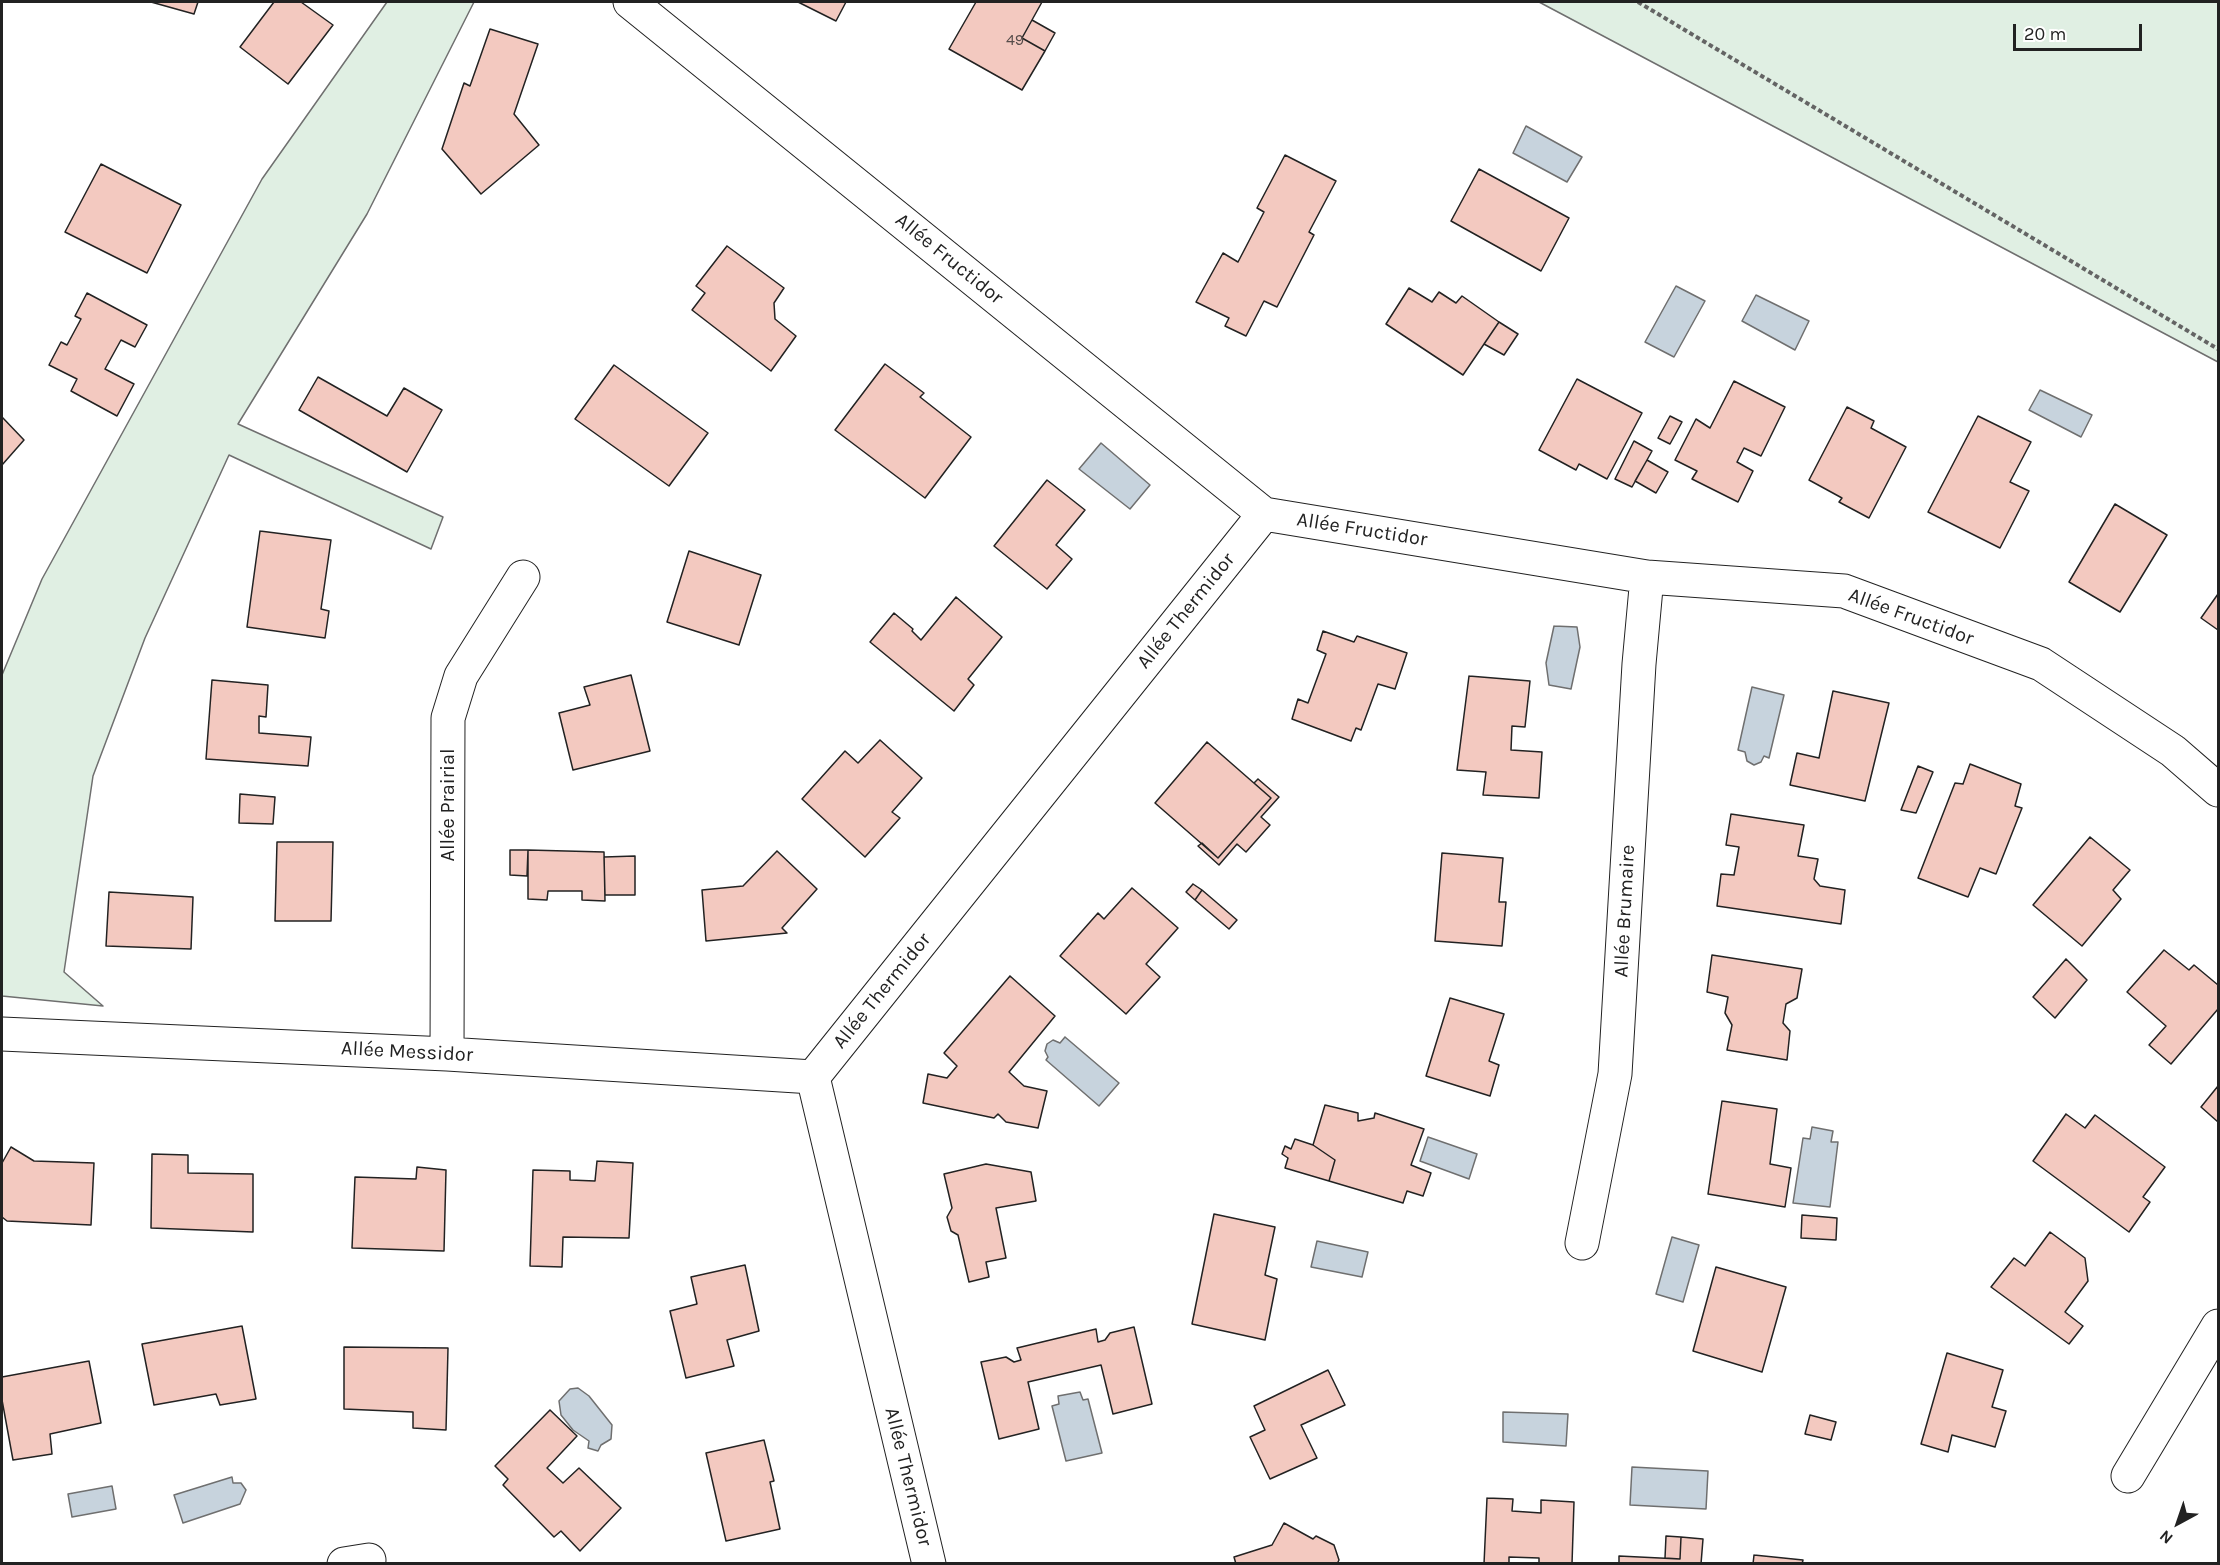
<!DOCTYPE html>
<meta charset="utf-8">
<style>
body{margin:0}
#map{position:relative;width:2220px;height:1565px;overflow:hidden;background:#fff;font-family:Karla,sans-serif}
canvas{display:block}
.frame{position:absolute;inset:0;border:3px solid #222;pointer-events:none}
.north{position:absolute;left:2148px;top:1493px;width:60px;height:60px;-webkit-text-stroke:4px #fff;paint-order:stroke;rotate:220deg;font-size:16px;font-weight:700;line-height:24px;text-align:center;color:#222}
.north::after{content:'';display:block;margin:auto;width:21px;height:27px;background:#222;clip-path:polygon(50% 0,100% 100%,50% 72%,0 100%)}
.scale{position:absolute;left:2013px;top:24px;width:129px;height:27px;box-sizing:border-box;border:3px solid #222;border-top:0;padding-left:8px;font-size:18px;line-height:21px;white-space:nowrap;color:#222;-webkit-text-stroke:4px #fff;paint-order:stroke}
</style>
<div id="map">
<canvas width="2220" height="1565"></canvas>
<div class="frame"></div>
<div class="north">N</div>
<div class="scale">20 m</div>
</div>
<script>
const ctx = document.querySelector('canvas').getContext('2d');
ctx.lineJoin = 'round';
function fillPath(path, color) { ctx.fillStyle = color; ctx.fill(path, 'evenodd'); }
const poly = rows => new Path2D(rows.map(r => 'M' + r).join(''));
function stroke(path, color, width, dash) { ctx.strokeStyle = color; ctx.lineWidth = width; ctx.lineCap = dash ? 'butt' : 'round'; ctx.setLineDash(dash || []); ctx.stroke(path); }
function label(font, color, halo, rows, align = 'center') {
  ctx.font = font + ' Karla,sans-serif'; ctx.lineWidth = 4.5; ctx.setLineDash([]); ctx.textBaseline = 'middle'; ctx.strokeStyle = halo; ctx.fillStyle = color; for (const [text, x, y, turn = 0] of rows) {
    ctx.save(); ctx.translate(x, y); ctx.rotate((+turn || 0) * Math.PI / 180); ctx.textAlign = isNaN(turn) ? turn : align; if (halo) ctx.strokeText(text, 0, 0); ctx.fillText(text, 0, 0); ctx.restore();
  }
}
const green = poly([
 [387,2,474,2,367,214,238,424,443,517,431,549,229,455,145,638,93,776,64,972,103,1006,2,996,2,675,42,579,262,179,387,2],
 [1539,2,2218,2,2218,362,1539,2]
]);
fillPath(green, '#e0efe3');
stroke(green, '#6f6f6f', 1.5);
const water = poly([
 [1526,126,1582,157,1567,182,1513,153,1526,126],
 [1676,286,1705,301,1674,357,1645,342,1676,286],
 [1756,295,1809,321,1795,350,1742,321,1756,295],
 [2040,390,2092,415,2081,437,2029,410,2040,390],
 [1101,443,1150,485,1130,509,1079,469,1101,443],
 [1554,626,1577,627,1580,647,1571,689,1549,685,1546,663,1554,626],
 [1752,687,1784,695,1769,758,1764,756,1761,762,1754,765,1747,761,1745,752,1738,750,1752,687],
 [1065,1037,1119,1083,1099,1106,1046,1060,1048,1057,1045,1051,1047,1044,1053,1040,1060,1043,1065,1037],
 [1812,1127,1833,1131,1831,1142,1838,1142,1830,1207,1793,1203,1803,1138,1810,1139,1812,1127],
 [1428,1137,1477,1154,1469,1179,1420,1161,1428,1137],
 [1672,1237,1699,1245,1683,1302,1656,1294,1672,1237],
 [1317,1241,1368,1252,1362,1277,1311,1267,1317,1241],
 [578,1388,589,1396,612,1425,611,1439,601,1445,598,1451,588,1448,589,1441,573,1430,561,1415,559,1401,570,1389,578,1388],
 [1080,1392,1083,1400,1088,1399,1102,1453,1066,1461,1052,1406,1059,1404,1058,1396,1080,1392],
 [1503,1412,1568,1414,1566,1446,1503,1442,1503,1412],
 [1632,1467,1708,1471,1706,1509,1630,1505,1632,1467],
 [232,1477,233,1483,241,1483,246,1490,240,1504,183,1523,174,1495,232,1477],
 [112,1486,116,1509,72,1517,68,1494,112,1486]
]);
fillPath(water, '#c7d3dd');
stroke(water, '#6f6f6f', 1.5);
const building = poly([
 [151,2,198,2,194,14,151,2],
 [274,2,301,2,333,25,288,84,240,47,274,2],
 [798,2,846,2,836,21,798,2],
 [976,2,1042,2,1022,38,1045,51,1022,90,949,49,976,2],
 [1032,20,1055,33,1045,51,1022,38,1032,20],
 [490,29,538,44,514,114,539,145,481,194,442,149,464,83,470,86,490,29],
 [1285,155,1336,181,1309,232,1314,235,1277,307,1264,301,1246,336,1225,326,1229,318,1196,302,1223,253,1238,262,1264,212,1257,208,1285,155],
 [101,164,181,205,147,273,65,232,101,164],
 [1479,169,1569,218,1541,271,1451,221,1479,169],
 [727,246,784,288,774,303,775,319,796,336,771,371,692,310,705,293,696,286,727,246],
 [1409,288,1432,302,1439,292,1456,303,1462,296,1499,322,1463,375,1386,324,1409,288],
 [87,293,147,325,135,347,121,340,105,369,134,384,117,416,71,391,77,379,49,365,61,342,67,345,81,319,75,316,87,293],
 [1499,322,1518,334,1504,355,1484,344,1499,322],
 [885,364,924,393,920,397,971,437,925,498,835,430,885,364],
 [614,365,708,433,669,486,575,419,614,365],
 [318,377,387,416,404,388,442,410,407,472,299,410,318,377],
 [1577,379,1642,413,1607,479,1579,464,1576,470,1539,450,1577,379],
 [1734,381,1785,407,1761,456,1744,448,1737,462,1753,471,1738,502,1692,479,1697,471,1675,460,1696,419,1710,428,1734,381],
 [1847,407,1874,421,1871,428,1906,447,1869,518,1839,502,1842,498,1809,480,1847,407],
 [1670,416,1682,422,1670,444,1658,438,1670,416],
 [1978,416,2031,442,2010,482,2029,491,2000,548,1928,512,1978,416],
 [2,417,24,440,2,465,2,417],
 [1634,441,1652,451,1632,487,1615,479,1634,441],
 [1647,460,1668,472,1656,493,1635,481,1647,460],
 [1047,480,1085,510,1056,545,1072,559,1047,589,994,546,1047,480],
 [2115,504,2167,535,2120,612,2069,582,2115,504],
 [260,531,331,540,321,609,329,611,325,638,247,627,260,531],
 [689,551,761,575,739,645,667,622,689,551],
 [2218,594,2218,630,2201,618,2218,594],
 [956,597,1002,637,968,679,974,685,954,711,870,642,894,613,913,629,912,631,921,640,956,597],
 [1323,631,1354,642,1357,636,1407,653,1395,689,1378,684,1361,730,1356,728,1351,741,1292,719,1298,699,1308,703,1326,654,1317,650,1323,631],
 [631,675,650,751,573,770,559,713,590,705,584,687,631,675],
 [1469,676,1530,681,1525,727,1512,726,1511,750,1542,752,1539,798,1483,795,1486,772,1457,770,1469,676],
 [212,680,268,685,266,717,259,716,259,733,311,737,308,766,206,759,212,680],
 [1833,691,1889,703,1865,801,1790,785,1797,753,1819,758,1833,691],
 [880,740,922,778,892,812,900,818,865,857,802,799,845,751,858,763,880,740],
 [1207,742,1271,798,1218,858,1155,803,1207,742],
 [1970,764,2021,784,2015,806,2022,808,1996,874,1980,868,1968,897,1918,878,1955,783,1963,784,1970,764],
 [1918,766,1933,772,1916,813,1901,810,1918,766],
 [1258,779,1279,797,1261,817,1270,825,1246,852,1237,844,1219,865,1198,846,1202,843,1218,858,1271,798,1254,783,1258,779],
 [240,794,275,797,273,824,239,823,240,794],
 [1731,814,1804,825,1798,856,1818,859,1814,879,1820,886,1845,890,1841,924,1717,906,1721,874,1734,875,1739,847,1726,845,1731,814],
 [2090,837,2130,870,2113,890,2121,899,2082,946,2033,905,2090,837],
 [277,842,333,842,331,921,275,921,277,842],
 [510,850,528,850,527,876,510,875,510,850],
 [528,850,604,852,605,901,582,900,582,891,548,891,547,900,528,899,528,850],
 [777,851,817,889,782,928,787,933,706,941,702,890,743,886,777,851],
 [1442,853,1503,858,1499,902,1506,902,1502,946,1435,941,1442,853],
 [635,856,635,895,605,895,604,857,635,856],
 [1193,884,1202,890,1195,900,1186,892,1193,884],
 [1132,888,1178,928,1146,964,1160,977,1126,1014,1060,956,1098,913,1104,919,1132,888],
 [1202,890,1237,920,1229,929,1195,900,1202,890],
 [109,892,193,897,191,949,106,946,109,892],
 [2164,950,2189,970,2194,965,2218,985,2218,1009,2171,1064,2149,1045,2166,1026,2127,992,2164,950],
 [1712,955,1802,969,1797,998,1786,1004,1783,1023,1790,1031,1787,1060,1727,1050,1732,1025,1725,1013,1728,997,1707,992,1712,955],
 [2066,959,2087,980,2055,1018,2033,997,2066,959],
 [1010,976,1055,1016,1009,1072,1024,1086,1047,1091,1038,1128,1006,1122,998,1114,994,1118,923,1103,928,1074,947,1078,957,1066,944,1053,1010,976],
 [1450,998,1504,1014,1489,1061,1499,1065,1490,1096,1426,1076,1450,998],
 [2218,1086,2218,1122,2201,1107,2218,1086],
 [1722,1101,1777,1109,1770,1164,1791,1168,1785,1207,1708,1194,1722,1101],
 [1325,1105,1358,1113,1358,1121,1374,1118,1375,1113,1424,1129,1411,1165,1431,1173,1423,1196,1407,1191,1403,1203,1329,1181,1335,1160,1313,1145,1325,1105],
 [2066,1114,2085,1128,2095,1115,2165,1167,2143,1197,2150,1202,2129,1232,2033,1161,2066,1114],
 [1295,1139,1313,1145,1335,1160,1329,1181,1285,1168,1288,1158,1282,1154,1285,1146,1291,1149,1295,1139],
 [11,1147,34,1161,94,1163,91,1225,7,1221,2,1217,2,1163,11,1147],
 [152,1154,188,1155,188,1173,253,1174,253,1232,151,1228,152,1154],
 [597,1161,633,1163,629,1238,563,1237,562,1267,530,1266,533,1170,570,1171,570,1180,595,1181,597,1161],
 [986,1164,1031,1172,1036,1201,996,1208,1006,1258,986,1262,989,1277,969,1282,958,1235,951,1231,947,1217,952,1208,944,1174,986,1164],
 [417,1167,446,1170,444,1251,352,1248,355,1177,416,1179,417,1167],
 [1214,1214,1275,1227,1265,1275,1277,1279,1265,1340,1192,1324,1214,1214],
 [1802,1215,1837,1218,1836,1240,1801,1238,1802,1215],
 [2050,1232,2085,1258,2088,1281,2065,1312,2083,1326,2069,1344,1991,1287,2014,1258,2025,1266,2050,1232],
 [745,1265,759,1331,727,1340,734,1366,686,1378,670,1311,697,1304,691,1277,745,1265],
 [1716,1267,1786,1287,1762,1372,1693,1351,1716,1267],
 [242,1326,256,1399,220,1405,216,1394,154,1405,142,1344,242,1326],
 [1134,1327,1152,1404,1113,1414,1101,1365,1028,1382,1039,1429,999,1439,981,1362,1006,1357,1014,1362,1021,1360,1017,1348,1096,1329,1098,1342,1105,1340,1110,1333,1134,1327],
 [344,1347,448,1348,446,1430,413,1428,413,1412,344,1409,344,1347],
 [1947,1353,2003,1370,1992,1407,2006,1411,1995,1447,1952,1435,1948,1452,1921,1444,1947,1353],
 [89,1361,101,1423,50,1434,52,1454,13,1460,2,1400,2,1377,89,1361],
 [1328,1370,1345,1405,1301,1425,1317,1458,1270,1479,1250,1437,1265,1430,1254,1406,1328,1370],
 [550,1410,577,1436,547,1468,563,1483,579,1468,621,1508,580,1551,561,1531,554,1537,503,1485,508,1479,495,1466,550,1410],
 [1810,1415,1836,1422,1831,1440,1805,1434,1810,1415],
 [764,1440,774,1481,770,1482,780,1529,726,1541,706,1453,764,1440],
 [1487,1498,1513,1499,1512,1511,1541,1513,1541,1500,1574,1502,1572,1564,1539,1564,1539,1558,1509,1557,1509,1564,1484,1564,1487,1498],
 [1284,1523,1313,1539,1316,1536,1334,1545,1339,1560,1337,1564,1236,1564,1234,1557,1272,1545,1284,1523],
 [1666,1536,1681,1537,1680,1559,1665,1558,1666,1536],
 [1681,1537,1703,1539,1701,1564,1619,1564,1619,1556,1680,1559,1681,1537],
 [1754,1555,1803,1560,1802,1564,1753,1564,1754,1555]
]);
fillPath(building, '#f3c9c0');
stroke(building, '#222', 1.5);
const street = poly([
 [630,2,1264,514,1647,577,1844,591,2041,664,2173,751,2218,790],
 [2,1034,447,1054,813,1077],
 [447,1054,448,718,461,676,523,577],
 [1582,1243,1615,1074,1639,664,1647,577],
 [2128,1476,2218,1326],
 [344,1564,369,1560],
 [929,1564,813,1077,1264,514]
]);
stroke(street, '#222', 35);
stroke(poly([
 [1638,2,2218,349]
]), '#646464', 4, [4.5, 3]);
stroke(street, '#fff', 33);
label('16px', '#564c4a', null, [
 ["49",1015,40]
]);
label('20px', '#222', '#fff', [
 ["Allée Fructidor",949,259,39],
 ["Allée Fructidor",1362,530,9],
 ["Allée Thermidor",1186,611,-51],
 ["Allée Fructidor",1911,617,20],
 ["Allée Prairial",448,805,-90],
 ["Allée Brumaire",1625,911,-87],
 ["Allée Thermidor",882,991,-51],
 ["Allée Messidor",407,1052,3],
 ["Allée Thermidor",908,1477,76]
]);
</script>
